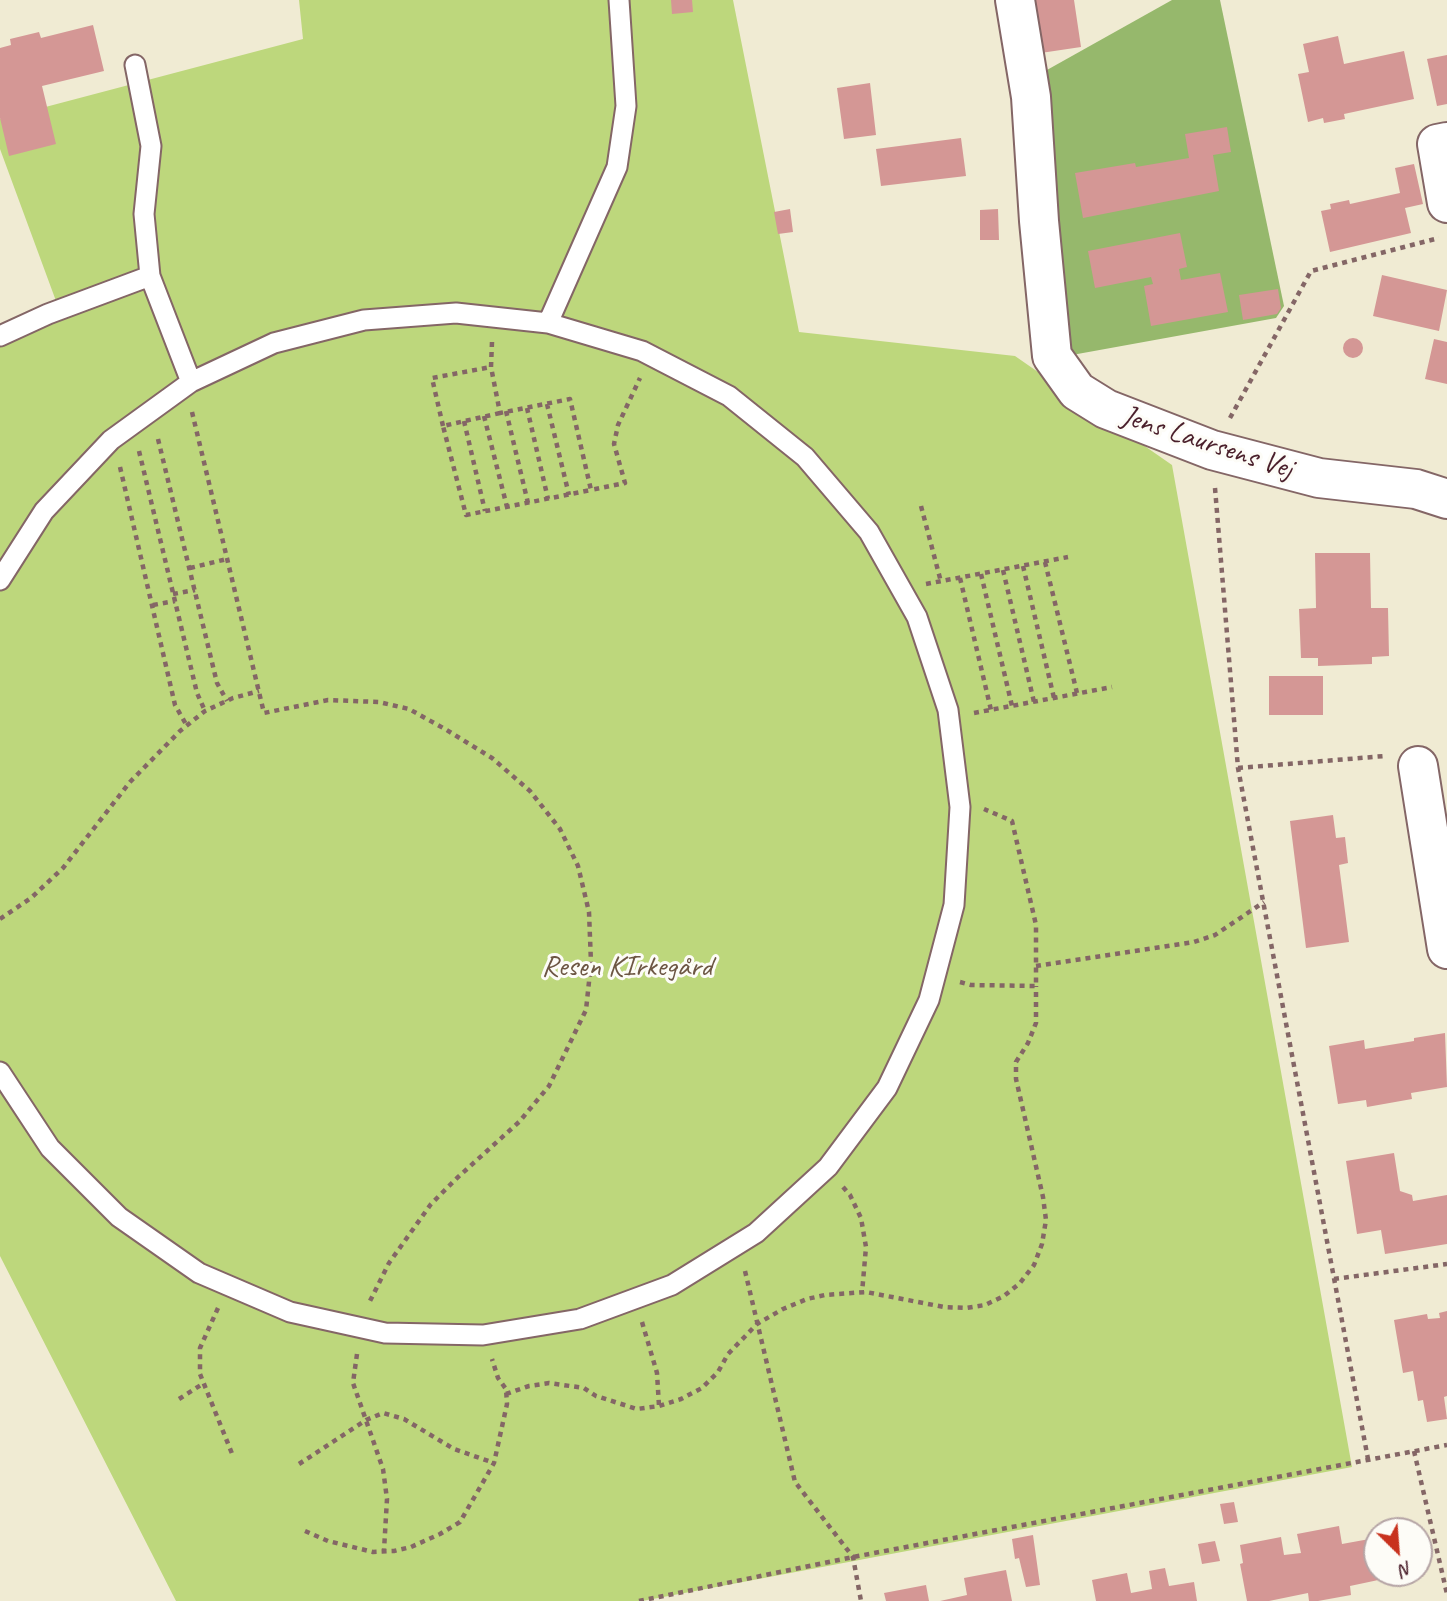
<!DOCTYPE html>
<meta charset="utf-8">
<style>
body{margin:0}
#map{position:relative;width:1447px;height:1601px;overflow:hidden;background:#f0ebd3;font-family:Caveat,sans-serif}
canvas{display:block}
.north{position:absolute;left:1363px;top:1517px;width:70px;height:70px;box-sizing:border-box;background:#fdfcf7;border:2px solid #b5a4a5;border-radius:50%;rotate:155deg;font-size:19px;font-weight:700;line-height:28px;text-align:center;color:#4a1f2b}
.north::after{content:'';display:block;margin:auto;width:24px;height:32px;background:#c8321e;clip-path:polygon(50% 0,100% 100%,50% 72%,0 100%)}
</style>
<div id="map">
<canvas width="1447" height="1601"></canvas>
<div class="north">N</div>
</div>
<script>
const ctx = document.querySelector('canvas').getContext('2d');
ctx.lineJoin = 'round';
function fillPath(path, color) { ctx.fillStyle = color; ctx.fill(path, 'evenodd'); }
const poly = rows => new Path2D(rows.map(r => 'M' + r).join(''));
function stroke(path, color, width, dash) { ctx.strokeStyle = color; ctx.lineWidth = width; ctx.lineCap = dash ? 'butt' : 'round'; ctx.setLineDash(dash || []); ctx.stroke(path); }
function label(font, color, halo, rows, align = 'center') {
  ctx.font = font + ' Caveat,sans-serif'; ctx.lineWidth = 6; ctx.setLineDash([]); ctx.textBaseline = 'middle'; ctx.strokeStyle = halo; ctx.fillStyle = color; for (const [text, x, y, turn = 0] of rows) {
    ctx.save(); ctx.translate(x, y); ctx.rotate((+turn || 0) * Math.PI / 180); ctx.textAlign = isNaN(turn) ? turn : align; if (halo) ctx.strokeText(text, 0, 0); ctx.fillText(text, 0, 0); ctx.restore();
  }
}
fillPath(poly([
 [299,0,733,0,799,332,1015,356,1172,465,1352,1467,642,1601,176,1601,0,1256,0,334,56,301,0,149,0,119,303,39]
]), '#bdd77c');
fillPath(poly([
 [1172,0,1220,0,1284,306,1276,318,1072,355,1066,340,1038,75]
]), '#96b86c');
fillPath(poly([
 [671,0,692,0,693,12,672,14],
 [1026,0,1074,0,1081,47,1034,54],
 [93,25,104,71,42,86,56,144,9,156,0,118,0,48,11,45,10,39,39,32,41,38],
 [1338,36,1344,64,1404,51,1414,99,1344,114,1345,119,1324,123,1323,118,1308,122,1298,74,1309,72,1303,44],
 [1447,55,1447,104,1437,106,1427,59],
 [870,83,876,135,844,139,837,88],
 [1227,127,1231,152,1213,155,1219,191,1083,218,1075,173,1135,163,1136,167,1189,158,1185,134],
 [961,138,966,176,881,186,876,149],
 [1414,164,1423,204,1405,208,1411,233,1330,252,1321,211,1331,209,1330,204,1349,200,1350,204,1400,193,1395,168],
 [790,209,793,232,778,234,774,212],
 [998,209,999,240,980,240,980,210],
 [1180,233,1187,267,1179,269,1181,280,1220,273,1228,312,1151,326,1144,286,1153,284,1151,277,1095,288,1088,251],
 [1382,275,1447,290,1439,331,1373,316],
 [1278,289,1281,308,1277,314,1243,320,1239,295],
 '1343 348a10 10 0 1 1 20 0a10 10 0 1 1-20 0Z',
 [1434,339,1447,342,1447,384,1425,379],
 [1315,553,1370,553,1371,608,1388,608,1389,656,1372,657,1372,664,1318,666,1318,658,1301,658,1299,609,1316,608],
 [1269,676,1323,676,1323,715,1269,715],
 [1333,815,1336,838,1345,837,1348,863,1339,865,1349,942,1306,948,1290,821],
 [1445,1033,1447,1087,1411,1093,1412,1099,1367,1107,1366,1100,1338,1104,1329,1046,1364,1040,1365,1049,1414,1041,1414,1038],
 [1394,1153,1400,1191,1412,1195,1413,1201,1447,1195,1447,1244,1385,1254,1381,1230,1357,1234,1346,1161],
 [1447,1311,1447,1396,1444,1397,1447,1419,1427,1422,1423,1400,1418,1401,1413,1371,1403,1373,1394,1320,1427,1314,1428,1319,1440,1318,1439,1313],
 [1234,1502,1238,1522,1224,1524,1220,1504],
 [1339,1526,1342,1544,1375,1538,1377,1573,1381,1573,1383,1579,1350,1586,1351,1595,1318,1601,1309,1601,1308,1593,1269,1601,1247,1601,1240,1564,1243,1563,1240,1545,1281,1537,1284,1555,1301,1553,1297,1534],
 [1033,1535,1040,1585,1026,1587,1019,1558,1015,1559,1012,1539],
 [1215,1541,1220,1561,1202,1564,1198,1544],
 [1165,1568,1169,1586,1194,1582,1197,1601,1096,1601,1092,1580,1127,1573,1131,1593,1152,1589,1149,1571],
 [1006,1570,1012,1601,940,1601,967,1595,964,1578],
 [926,1585,929,1601,886,1601,884,1593]
]), '#d49795');
const service = poly([
 [135,65,151,146,144,214,150,276,191,382],
 [548,323,617,167,626,106,619,0],
 [0,336,48,314,150,276],
 [0,580,44,511,111,440,191,382,274,343,364,320,456,313,548,323,642,351,729,396,805,457,869,532,917,617,948,710,960,807,954,905,929,1000,887,1088,828,1167,756,1233,672,1285,580,1319,483,1335,385,1333,290,1312,199,1273,119,1217,50,1148,0,1072]
]);
const minor = poly([
 [1015,0,1031,97,1039,221,1052,356,1077,391,1106,409,1212,450,1319,478,1416,489,1447,499],
 [1447,142,1437,144,1447,203],
 [1418,766,1447,949]
]);
stroke(service, '#846666', 23);
stroke(minor, '#846666', 42);
stroke(poly([
 [492,342,491,367,500,413,570,399,591,490,625,483,614,444,618,425,640,378],
 [547,404,569,495],
 [527,408,548,499],
 [506,411,528,503],
 [192,412,264,713,328,700,379,702,409,709,445,729,492,758,530,791,560,829,578,866,589,912,591,963,586,1010,549,1086,519,1122,457,1178,431,1204,389,1263,368,1305],
 [500,413,443,426,466,515,591,490],
 [484,416,507,507],
 [1230,418,1311,271,1439,238],
 [464,421,485,511],
 [443,426,432,378,491,367],
 [158,439,217,683,227,701],
 [139,451,197,693,205,711],
 [120,467,175,705,187,726],
 [1215,488,1238,768,1368,1459],
 [921,506,941,582],
 [1045,562,1077,693],
 [1023,566,1054,698],
 [190,568,227,559],
 [1003,570,1034,702],
 [981,574,1012,706],
 [960,578,991,710],
 [926,584,1068,557],
 [173,594,195,590],
 [153,605,175,601],
 [974,713,1112,687],
 [1238,768,1385,756],
 [0,919,31,898,63,868,130,782,180,731,205,711,233,698,259,691],
 [1036,966,1194,942,1215,935,1264,902],
 [960,982,971,985,1036,986,1036,925,1012,821,984,809],
 [843,1187,850,1195,861,1218,866,1247,862,1293],
 [745,1271,795,1482,853,1557,861,1601],
 [1334,1279,1447,1264],
 [218,1308,200,1348,200,1374,233,1456],
 [642,1322,657,1373,659,1406],
 [357,1354,353,1383,383,1469,387,1499,384,1550],
 [506,1394,529,1386,549,1383,584,1388,596,1396,637,1409,659,1406,681,1399,702,1388,718,1372,728,1354,757,1324,783,1309,807,1299,825,1295,866,1292,944,1307,966,1308,985,1305,1004,1296,1020,1283,1034,1265,1042,1244,1046,1220,1043,1197,1016,1079,1016,1062,1028,1043,1036,1023,1036,986],
 [179,1399,204,1383],
 [1414,1451,1447,1594],
 [299,1464,366,1420,383,1413,404,1419,454,1449,494,1463],
 [305,1531,328,1541,373,1552,394,1551,411,1547,440,1534,460,1522,494,1463,507,1404,506,1389,498,1378,492,1359],
 [639,1601,853,1557,1447,1445]
]), '#846666', 4.5, [5, 5]);
stroke(service, '#fff', 19);
stroke(minor, '#fff', 38);
label('30px', '#4a1f2b', '#fdfcf7', [
 ["Jens Laursens Vej",1207,443,18]
]);
label('30px', '#6c5643', '#fdfcf7', [
 ["Resen KIrkegård",627,967]
]);
</script>
